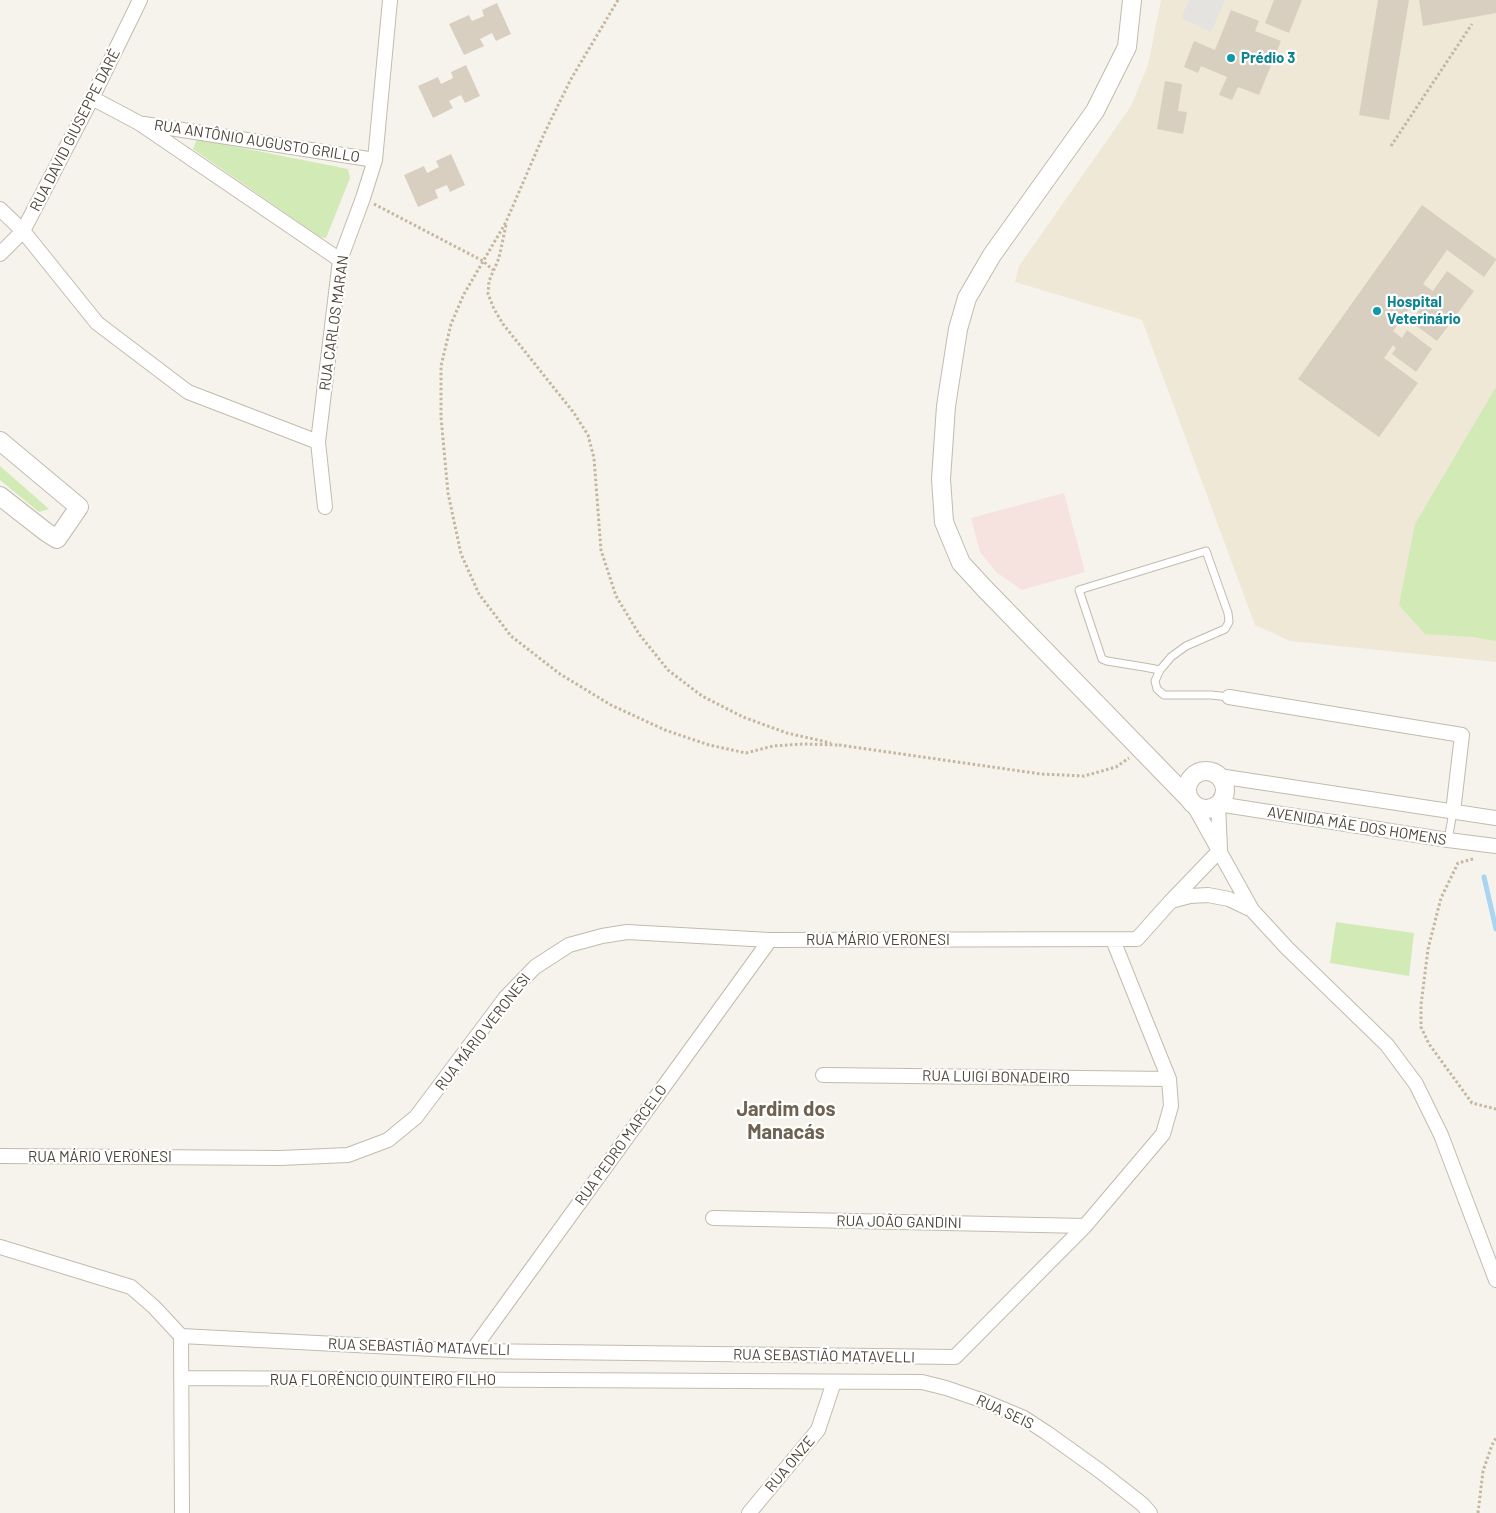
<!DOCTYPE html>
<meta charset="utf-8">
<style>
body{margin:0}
canvas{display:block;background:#f6f3ec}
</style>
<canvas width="1496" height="1513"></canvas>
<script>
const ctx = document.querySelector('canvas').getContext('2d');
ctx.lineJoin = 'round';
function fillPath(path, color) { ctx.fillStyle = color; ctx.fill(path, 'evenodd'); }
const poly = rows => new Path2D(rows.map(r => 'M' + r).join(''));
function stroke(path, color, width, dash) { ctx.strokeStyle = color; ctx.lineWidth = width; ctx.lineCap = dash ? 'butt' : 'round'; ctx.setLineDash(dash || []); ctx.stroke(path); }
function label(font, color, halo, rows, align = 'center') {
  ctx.font = font + ' Barlow,sans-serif'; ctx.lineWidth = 4.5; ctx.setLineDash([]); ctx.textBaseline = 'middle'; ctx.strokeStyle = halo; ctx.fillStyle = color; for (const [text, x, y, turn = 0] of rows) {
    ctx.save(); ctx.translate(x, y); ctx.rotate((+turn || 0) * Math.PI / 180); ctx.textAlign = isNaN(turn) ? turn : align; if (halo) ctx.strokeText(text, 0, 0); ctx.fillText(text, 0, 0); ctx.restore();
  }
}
fillPath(poly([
 [1161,0,1496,0,1496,662,1290,641,1255,625,1142,320,1015,282,1019,266,1131,106,1148,65]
]), '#efe8d6');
fillPath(poly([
 [1064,493,1085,572,1022,590,996,572,980,552,971,518]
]), '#f6e3e0');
fillPath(poly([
 [197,139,348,169,350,178,326,238,320,237,193,149],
 [1496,387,1496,641,1473,637,1425,634,1399,605,1415,524],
 [0,466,49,509,39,512,0,480],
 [1336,922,1414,933,1409,976,1330,963]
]), '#d2eab5');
fillPath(poly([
 [1189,0,1225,0,1211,32,1181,18]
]), '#e5e3e0');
stroke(poly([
 [1484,877,1496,929]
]), '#a9d4f2', 5);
fillPath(poly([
 [1274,0,1302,0,1289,33,1265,23],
 [1378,0,1409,0,1389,120,1359,115],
 [1419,0,1496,0,1496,13,1423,26],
 [497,3,511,34,496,41,492,33,480,39,484,46,464,55,449,24,469,15,472,21,484,16,482,10],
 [1231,10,1259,21,1255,31,1281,41,1259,95,1238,87,1232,100,1219,95,1227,77,1201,66,1198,73,1184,67,1194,41,1215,50],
 [466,65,480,96,465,103,461,95,449,101,453,108,433,118,418,86,438,77,441,84,453,78,451,72],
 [1165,81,1182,84,1178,111,1187,112,1183,134,1157,129],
 [451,154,465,185,450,192,447,185,435,190,438,198,418,207,404,175,424,166,427,173,439,167,436,161],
 [1422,205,1496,259,1496,260,1484,277,1447,250,1423,284,1433,291,1447,271,1474,291,1437,341,1411,322,1426,300,1419,295,1393,331,1402,338,1407,330,1432,349,1416,372,1392,354,1396,348,1393,345,1384,358,1418,383,1379,437,1298,379]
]), '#d8cfc1');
const service = poly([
 [1206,551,1228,613,1229,622,1225,629,1186,646,1171,657,1160,670,1144,667,1107,661,1102,659,1079,590,1206,551],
 [1160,670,1155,681,1157,689,1164,695,1211,695,1229,697],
 [1448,840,1453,812]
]);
const minor = poly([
 [92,98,139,123,340,260],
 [144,124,375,160],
 [0,209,23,231,97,323,188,392,318,442],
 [0,254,23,231,92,98,140,0],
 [325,507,318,442,340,260,363,198,375,160,390,0],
 [1229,697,1462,735,1453,812],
 [1219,776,1496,818],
 [1192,802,1252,910,1287,948,1387,1045,1416,1084,1441,1135,1496,1280],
 [1252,910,1229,899,1208,895,1190,896,1171,901,1220,850,1218,804,1448,840,1496,846],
 [823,1075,1169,1079],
 [0,1156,280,1158,348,1155,388,1140,416,1117,506,997,535,967,569,945,602,936,627,932,770,940,1137,939,1171,901],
 [713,1218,1085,1226],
 [0,1247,131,1287,154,1307,181,1336,182,1513],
 [181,1336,472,1351,955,1357,1085,1226,1163,1134,1171,1106,1169,1079,1113,940],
 [472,1351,770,940],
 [181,1378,922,1382,946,1388,981,1400,1024,1418,1047,1433,1100,1471,1142,1504,1150,1513],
 [749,1513,818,1430,834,1382]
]);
const tertiary = poly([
 [1132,0,1127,47,1095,111,992,255,967,298,958,329,946,406,941,479,944,522,961,563,985,589,1192,802],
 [0,441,79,507,57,539,46,532,0,496],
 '1187 790a19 19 0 1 1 38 0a19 19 0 1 1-38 0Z'
]);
stroke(service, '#c2bbae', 9);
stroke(minor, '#c2bbae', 16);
stroke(tertiary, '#c2bbae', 20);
stroke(poly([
 [618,0,571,79,544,134,506,222,464,294,451,324,441,366,441,417,448,493,461,554,479,594,511,636,560,674,611,705,665,730,709,745,746,753,773,746,803,744,839,745],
 [1391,146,1472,24],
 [374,204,483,261,493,270],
 [506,225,499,258,489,281,488,294,494,309,503,324,574,413,588,435,594,458,601,550,616,596,639,634,668,670,702,696,743,717,787,733,831,743],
 [839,745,1041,774,1084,776,1116,767,1129,758],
 [1473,859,1458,863,1441,898,1428,949,1421,1005,1421,1027,1429,1044,1472,1103,1496,1109],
 [1478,1513,1483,1471,1492,1445,1496,1438]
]), '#c4b79f', 3, [2.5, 2.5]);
stroke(service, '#fff', 7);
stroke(minor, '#fff', 14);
stroke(tertiary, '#fff', 18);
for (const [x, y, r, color] of [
 [1231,58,5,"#0f9aa8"],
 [1377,311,5,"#0f9aa8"]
]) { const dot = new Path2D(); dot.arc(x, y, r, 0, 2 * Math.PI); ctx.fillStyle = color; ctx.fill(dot); stroke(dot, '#fff', 2); }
label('bold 15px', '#0d838f', '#fff', [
 ["Prédio 3",1241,58],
 ["Hospital",1387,302],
 ["Veterinário",1387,319]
], 'left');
label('15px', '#4b4439', '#fff', [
 ["RUA DAVID GIUSEPPE DARÉ",75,130,-63],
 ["RUA ANTÔNIO AUGUSTO GRILLO",257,141,9],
 ["RUA CARLOS MARAN",334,323,-82],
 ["AVENIDA MÃE DOS HOMENS",1357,826,9],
 ["RUA MÁRIO VERONESI",878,940],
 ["RUA MÁRIO VERONESI",483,1032,-52],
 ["RUA LUIGI BONADEIRO",996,1077,1],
 ["RUA PEDRO MARCELO",621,1145,-54],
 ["RUA MÁRIO VERONESI",100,1157],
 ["RUA JOÃO GANDINI",899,1222,1],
 ["RUA SEBASTIÃO MATAVELLI",419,1347,2],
 ["RUA SEBASTIÃO MATAVELLI",824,1356,1],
 ["RUA FLORÊNCIO QUINTEIRO FILHO",383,1380],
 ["RUA SEIS",1005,1412,25],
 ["RUA ONZE",790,1464,-50]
]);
label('bold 20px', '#6e6250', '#fff', [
 ["Jardim dos",786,1109],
 ["Manacás",786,1132]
]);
</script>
